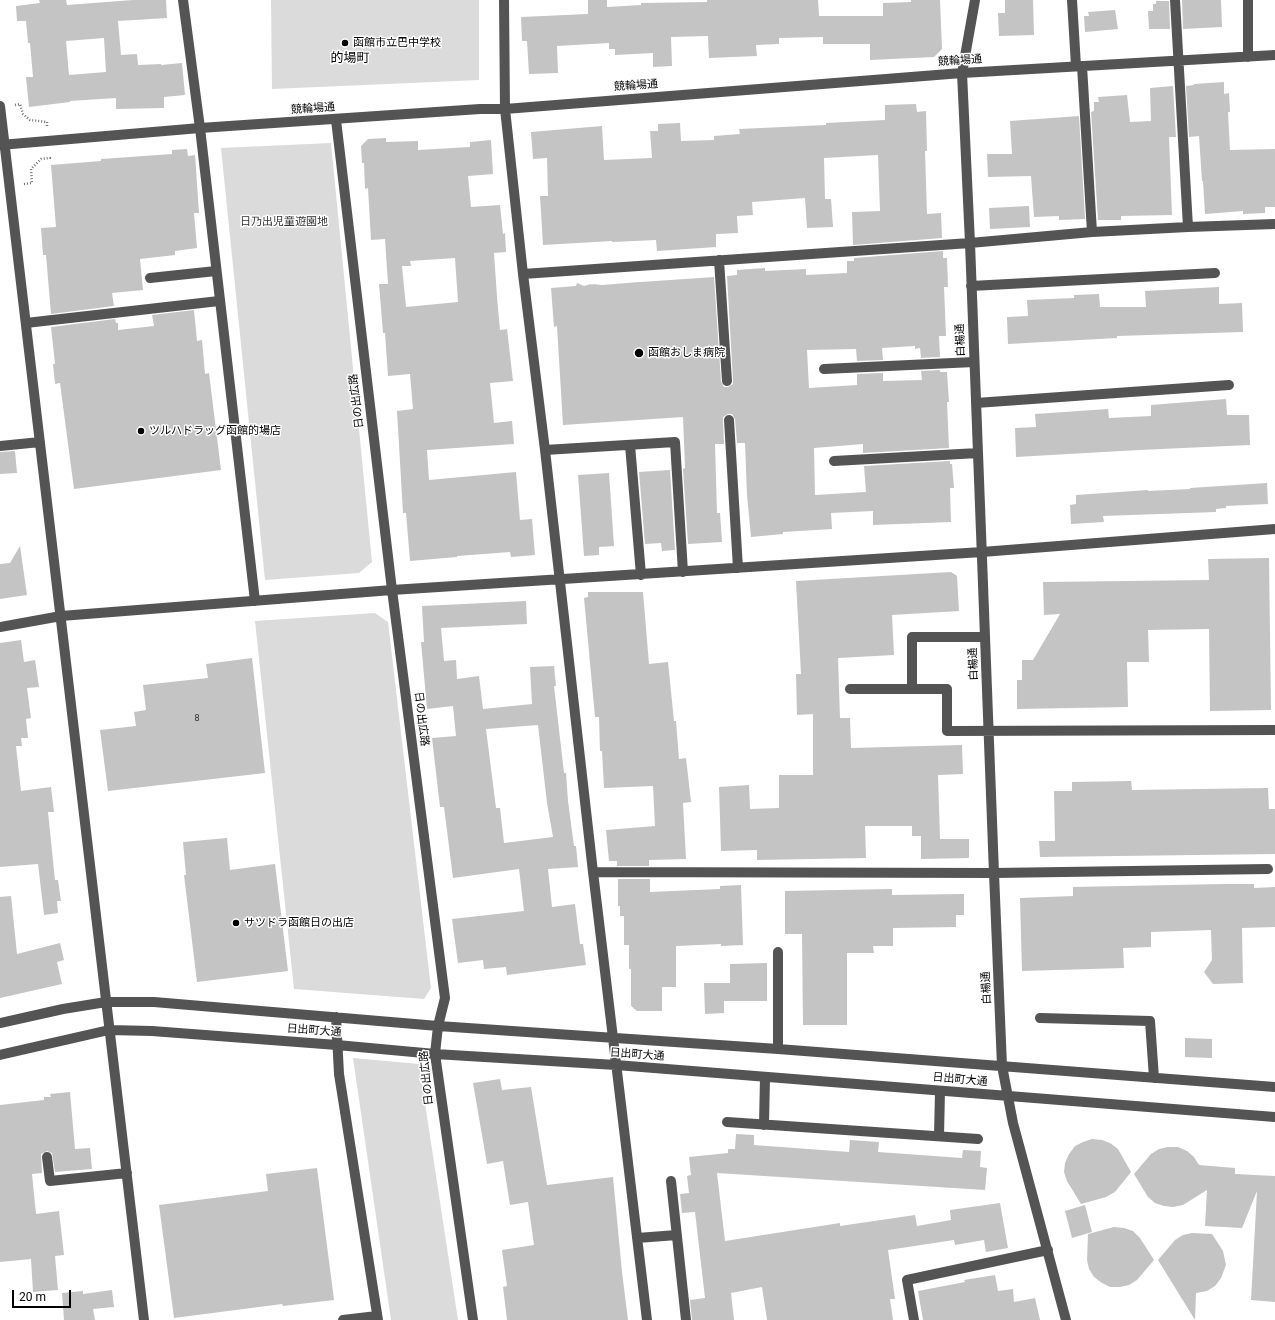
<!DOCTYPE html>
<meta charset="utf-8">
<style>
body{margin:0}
#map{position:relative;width:1275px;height:1320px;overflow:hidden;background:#fff;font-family:Roboto,sans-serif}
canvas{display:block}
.scale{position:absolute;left:12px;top:1290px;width:59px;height:18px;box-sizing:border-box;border:2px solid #000;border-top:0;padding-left:5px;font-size:12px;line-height:14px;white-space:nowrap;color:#000;-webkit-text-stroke:3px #fff;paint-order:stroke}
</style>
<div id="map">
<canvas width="1275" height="1320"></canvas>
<div class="scale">20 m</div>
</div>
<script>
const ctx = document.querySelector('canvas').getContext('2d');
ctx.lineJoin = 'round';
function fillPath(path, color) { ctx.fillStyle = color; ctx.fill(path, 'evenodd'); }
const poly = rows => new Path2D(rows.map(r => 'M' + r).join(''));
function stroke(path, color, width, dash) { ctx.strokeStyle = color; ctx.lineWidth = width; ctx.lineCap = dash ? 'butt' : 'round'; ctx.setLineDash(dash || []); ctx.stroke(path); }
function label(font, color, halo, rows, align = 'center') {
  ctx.font = font + ' Roboto,"Noto Sans JP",sans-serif'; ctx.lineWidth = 3; ctx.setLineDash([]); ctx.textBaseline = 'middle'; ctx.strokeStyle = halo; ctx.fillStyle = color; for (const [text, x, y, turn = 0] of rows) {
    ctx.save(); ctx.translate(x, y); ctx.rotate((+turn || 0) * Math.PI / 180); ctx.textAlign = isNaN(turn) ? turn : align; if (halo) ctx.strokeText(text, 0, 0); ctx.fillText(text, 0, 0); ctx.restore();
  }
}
fillPath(poly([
 [271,0,479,0,479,80,272,89],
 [331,143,372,562,359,573,265,580,221,148],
 [375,613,388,622,431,988,424,999,294,989,255,621],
 [353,1058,419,1064,458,1320,391,1320]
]), '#dbdbdb');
fillPath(poly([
 [39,0,66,0,67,5,133,0,166,0,167,18,118,21,121,55,137,54,138,65,161,64,161,65,182,63,185,95,164,97,164,108,116,109,116,98,70,101,70,102,29,107,26,77,33,77,30,43,28,43,26,21,17,21,16,6,40,3],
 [104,38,106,72,69,75,66,41],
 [588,0,607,0,607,7,641,5,641,3,707,2,707,0,818,0,819,16,883,16,883,3,911,2,911,0,940,0,942,49,934,57,870,60,870,44,823,44,823,37,779,38,779,44,756,45,757,56,709,58,708,36,671,37,672,66,653,67,653,53,615,55,615,49,609,49,609,43,557,46,558,73,529,74,527,41,522,41,521,17,588,14],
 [1005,0,1033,0,1034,35,999,36,998,13,1005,13],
 [1182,0,1221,0,1222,27,1183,29],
 [1156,1,1169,1,1170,29,1149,29,1148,11,1153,11,1153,4,1156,4],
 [1115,10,1118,29,1085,32,1084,16,1089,16,1088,12],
 [1224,82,1224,94,1229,93,1230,112,1228,112,1230,150,1275,149,1275,207,1265,207,1265,213,1243,214,1243,211,1205,214,1203,181,1202,181,1199,136,1189,137,1186,86,1194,85,1194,84],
 [1173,86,1176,137,1169,137,1172,215,1121,216,1121,220,1098,220,1091,112,1094,111,1094,102,1099,102,1098,97,1127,95,1130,122,1151,121,1150,88],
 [916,104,917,112,926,111,927,151,925,151,927,214,941,213,942,238,853,245,852,212,880,211,878,155,824,158,825,199,831,199,833,227,807,228,805,198,752,202,753,215,737,216,738,233,716,234,716,247,657,251,656,240,612,242,612,241,543,245,540,196,548,196,547,158,533,159,531,132,602,126,604,160,652,158,650,131,658,131,658,124,680,123,681,141,714,140,714,136,740,134,739,129,826,125,826,123,885,120,885,105],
 [1079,116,1085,219,1059,220,1059,216,1034,217,1031,176,988,177,987,154,1012,154,1010,121],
 [386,138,386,142,418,141,418,150,470,147,470,142,491,140,493,174,468,176,471,207,500,205,503,234,505,233,506,252,494,253,497,297,500,330,507,329,513,381,490,383,494,423,512,421,514,444,427,450,429,480,516,472,520,520,532,519,535,555,511,557,510,552,457,556,457,557,410,561,406,513,403,513,397,411,413,409,410,374,388,376,385,333,383,333,379,284,388,284,385,239,371,240,368,188,365,189,364,163,362,163,361,146,368,139],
 [455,258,458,302,406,307,402,266,411,266,410,261],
 [187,149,188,156,195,155,199,213,194,213,197,248,175,251,175,255,140,259,143,290,112,293,114,306,51,314,46,255,43,255,41,228,56,227,51,165,101,161,101,159,172,154,172,150],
 [1029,206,1030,227,990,229,989,208],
 [943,251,943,258,947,258,948,287,944,287,946,336,939,336,940,357,921,358,920,348,915,349,915,346,882,348,883,360,857,361,856,349,807,350,809,388,857,385,857,374,883,373,883,381,922,380,921,371,940,370,940,372,947,372,949,402,947,402,949,448,863,453,863,444,814,448,815,495,866,492,864,466,950,461,950,464,952,464,954,488,950,488,951,522,873,525,873,511,831,513,832,529,783,532,783,534,751,537,747,495,745,443,737,443,735,419,732,414,728,414,723,417,723,420,724,444,715,444,717,513,720,513,722,542,688,544,683,469,685,468,683,417,563,425,557,326,554,327,551,288,576,286,577,283,584,286,591,284,592,285,593,284,602,285,639,282,641,282,714,277,721,381,724,387,728,387,733,384,733,381,727,276,737,275,737,270,765,268,765,271,806,269,806,275,847,273,847,261,854,261,854,258],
 [1219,287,1219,304,1242,303,1243,332,1117,336,1117,338,1008,344,1007,317,1028,316,1027,300,1074,298,1074,295,1099,294,1100,307,1146,307,1145,291],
 [194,310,197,341,202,340,205,374,209,373,221,470,74,489,60,383,55,384,53,364,55,364,51,327,115,319,116,323,118,323,118,330,154,326,152,315],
 [1226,399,1227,415,1249,415,1250,445,1139,450,1016,457,1015,428,1036,427,1035,414,1108,409,1109,418,1151,416,1151,405],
 [15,451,17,473,0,474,0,452],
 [670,470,675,550,662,551,661,543,645,544,639,472],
 [609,473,614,546,599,547,599,555,584,556,578,475],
 [1267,483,1268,504,1226,506,1226,508,1216,509,1216,512,1103,516,1104,522,1071,524,1070,505,1076,504,1076,495,1148,490,1148,491,1190,489,1190,488],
 [20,546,27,595,0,599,0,564,10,563],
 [1269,558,1271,710,1210,711,1209,629,1148,630,1149,662,1127,662,1128,707,1017,709,1017,680,1022,680,1022,660,1033,660,1060,614,1044,615,1043,582,1209,580,1208,559],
 [951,572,957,576,959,611,892,615,894,655,838,658,840,718,850,718,851,748,962,745,963,774,938,775,940,839,969,839,969,858,921,859,921,836,912,836,912,826,865,826,866,858,757,860,757,850,721,851,719,787,749,785,750,809,779,808,779,775,813,775,813,714,797,715,796,674,801,674,796,581],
 [588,592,643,592,649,664,668,662,674,721,676,721,679,759,686,758,691,802,683,803,686,859,649,860,649,866,617,866,617,861,609,861,606,830,655,826,653,786,604,788,602,751,600,751,599,717,595,717,584,598,588,597],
 [526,601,527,624,441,628,444,661,456,660,457,679,479,676,483,709,532,704,530,667,554,666,556,686,554,686,564,773,566,773,568,801,574,846,576,846,578,867,548,869,552,907,575,904,580,944,583,944,586,965,507,975,506,967,484,969,483,960,458,963,452,919,524,911,519,869,453,878,444,807,440,807,432,738,456,736,453,706,427,709,421,642,424,642,422,606],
 [538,725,547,803,553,837,504,843,500,808,496,808,486,729],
 [21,640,24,662,35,660,39,687,27,688,31,718,26,719,28,738,21,738,22,746,16,746,21,791,51,787,54,812,48,812,55,880,58,880,61,901,57,901,58,913,44,915,38,864,0,867,0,643],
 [252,658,265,773,108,791,100,730,136,726,134,712,146,710,143,685,208,678,206,664],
 [1131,781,1132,790,1268,788,1269,809,1275,809,1275,854,1040,857,1039,841,1055,841,1054,791,1072,791,1072,782],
 [227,838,230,870,275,864,288,971,197,982,184,875,186,875,183,842],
 [618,879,650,879,650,892,720,889,720,886,741,885,743,945,721,946,721,944,676,946,676,987,662,987,662,1011,637,1011,631,1006,631,969,629,969,629,945,624,945,624,916,620,916,620,906,618,906],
 [1224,884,1254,884,1254,888,1275,887,1275,927,1242,928,1243,983,1213,984,1204,972,1212,960,1211,930,1151,932,1151,947,1123,948,1124,968,1022,971,1020,898,1073,896,1073,887],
 [892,889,892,895,964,894,964,915,956,915,956,927,893,928,893,946,873,946,874,953,847,953,847,1025,803,1025,802,934,785,934,785,891],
 [11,896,17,954,60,943,64,960,57,962,62,984,0,998,0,897],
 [767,963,767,1001,724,1001,724,1013,705,1014,704,983,730,983,730,964],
 [1185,1038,1212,1039,1212,1058,1185,1057],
 [500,1079,502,1090,531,1087,547,1185,613,1177,622,1272,628,1320,507,1320,503,1287,507,1286,502,1250,534,1245,528,1202,510,1205,503,1161,487,1164,473,1083],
 [70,1092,75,1149,90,1148,92,1169,55,1172,52,1153,47,1151,41,1154,42,1173,32,1174,36,1214,59,1211,64,1255,55,1256,58,1290,33,1292,31,1259,0,1262,0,1105,44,1100,44,1097,51,1097,50,1094],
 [736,1134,754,1135,754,1145,849,1152,850,1140,879,1142,878,1152,962,1158,963,1150,981,1151,980,1167,987,1168,985,1190,717,1173,725,1241,840,1223,840,1226,915,1215,917,1226,951,1220,950,1210,1000,1203,1008,1248,986,1252,984,1240,955,1245,954,1240,888,1250,895,1299,890,1299,893,1320,767,1320,762,1287,731,1293,734,1320,692,1320,690,1300,705,1298,695,1212,682,1213,680,1194,689,1193,687,1176,691,1175,689,1157,728,1153,728,1149,735,1149],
 [1092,1139,1102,1140,1110,1143,1118,1149,1131,1172,1115,1192,1106,1197,1081,1204,1067,1181,1064,1172,1065,1163,1069,1154,1075,1146,1083,1142],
 [1168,1147,1178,1147,1187,1151,1194,1157,1199,1165,1235,1168,1235,1174,1275,1176,1275,1302,1251,1300,1257,1191,1242,1228,1205,1226,1207,1190,1183,1205,1173,1207,1164,1206,1155,1203,1148,1197,1134,1174,1151,1154,1159,1149],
 [317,1168,334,1300,283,1306,282,1304,174,1318,159,1205,268,1191,266,1174],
 [1085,1205,1092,1232,1072,1238,1065,1211],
 [1114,1227,1124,1228,1133,1231,1140,1238,1154,1260,1137,1280,1129,1285,1120,1287,1110,1287,1102,1283,1094,1277,1089,1269,1087,1260,1088,1234],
 [1192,1233,1212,1234,1223,1251,1226,1265,1221,1278,1215,1286,1207,1291,1196,1293,1195,1320,1158,1260,1175,1240,1183,1235],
 [995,1275,998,1291,1013,1289,1014,1302,1035,1298,1040,1320,923,1320,918,1291,965,1282,964,1280],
 [112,1290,114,1307,93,1309,95,1320,64,1320,62,1293,83,1291,83,1294]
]), '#c4c4c4');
stroke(poly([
 [15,105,20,104,23,114,30,120,47,122,47,127],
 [24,184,32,183,31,169,41,159,50,158,49,156]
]), '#767676', 2.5, [1, 2]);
stroke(poly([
 [183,0,200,128,255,601],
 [504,0,505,109,523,274,545,450,593,872,647,1320],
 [975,0,962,73,970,243,994,873,1002,1066,1013,1123,1066,1320],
 [1072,0,1076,66],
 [1175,0,1188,227],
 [1248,57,1248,0],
 [1082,66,1092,232],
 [0,106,144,1320],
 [336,120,392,590,445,998,438,1026,435,1054,473,1320],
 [0,145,200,128,480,109,505,109,962,73,1275,55],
 [719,260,727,381],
 [523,274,970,243,1092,232,1188,227,1275,224],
 [150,278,216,271],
 [971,286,1215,273],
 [26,323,219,301],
 [824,369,974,362],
 [976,403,1229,385],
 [729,420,738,568],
 [630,445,641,575],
 [0,446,40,442],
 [545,450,675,442,683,572],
 [834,461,978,453],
 [0,627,61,616,392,590,982,552,1275,529],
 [850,689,947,689,947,731,1275,730],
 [912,689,912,637,985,637],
 [593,872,994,873,1268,869],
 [336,1017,339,1074,378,1320],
 [1040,1018,1150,1021,1154,1078],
 [0,1023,63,1009,106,1002,154,1002,438,1026,778,1049,1275,1087],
 [778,1049,778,952],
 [0,1055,109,1030,152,1031,337,1045,435,1054,616,1065,1275,1117],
 [727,1122,978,1139],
 [764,1125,765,1077],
 [939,1136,940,1091],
 [47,1157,50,1181,127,1173],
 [671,1181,686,1320],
 [637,1238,677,1235],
 [343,1320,377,1316],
 [914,1320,907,1280,1048,1250]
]), '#545454', 10);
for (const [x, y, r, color] of [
 [345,43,4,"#000"],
 [639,353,5,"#000"],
 [141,431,4,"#000"],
 [236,923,4,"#000"]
]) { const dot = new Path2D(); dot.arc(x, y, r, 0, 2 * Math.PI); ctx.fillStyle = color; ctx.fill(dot); stroke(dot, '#fff', 1.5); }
label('9px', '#313131', null, [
 ["8",197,719]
]);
label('11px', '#000', '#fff', [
 ["函館市立巴中学校",353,43],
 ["函館おしま病院",648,353],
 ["ツルハドラッグ函館的場店",149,431],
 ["サツドラ函館日の出店",244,923]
], 'left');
label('11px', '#000', '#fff', [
 ["競輪場通",960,61,-4],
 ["競輪場通",636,86,-4],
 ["競輪場通",313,109,-4],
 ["白楊通",961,340,-92],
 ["日の出広路",357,401,-97],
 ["白楊通",974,664,-92],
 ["日の出広路",421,719,83],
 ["白楊通",987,988,-93],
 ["日出町大通",314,1031,4],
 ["日出町大通",637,1055,4],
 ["日の出広路",427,1078,-96],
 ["日出町大通",960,1080,5]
]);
label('11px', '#323232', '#fff', [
 ["日乃出児童遊園地",284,222]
]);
label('13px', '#000', '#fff', [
 ["的場町",350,59]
]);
</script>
